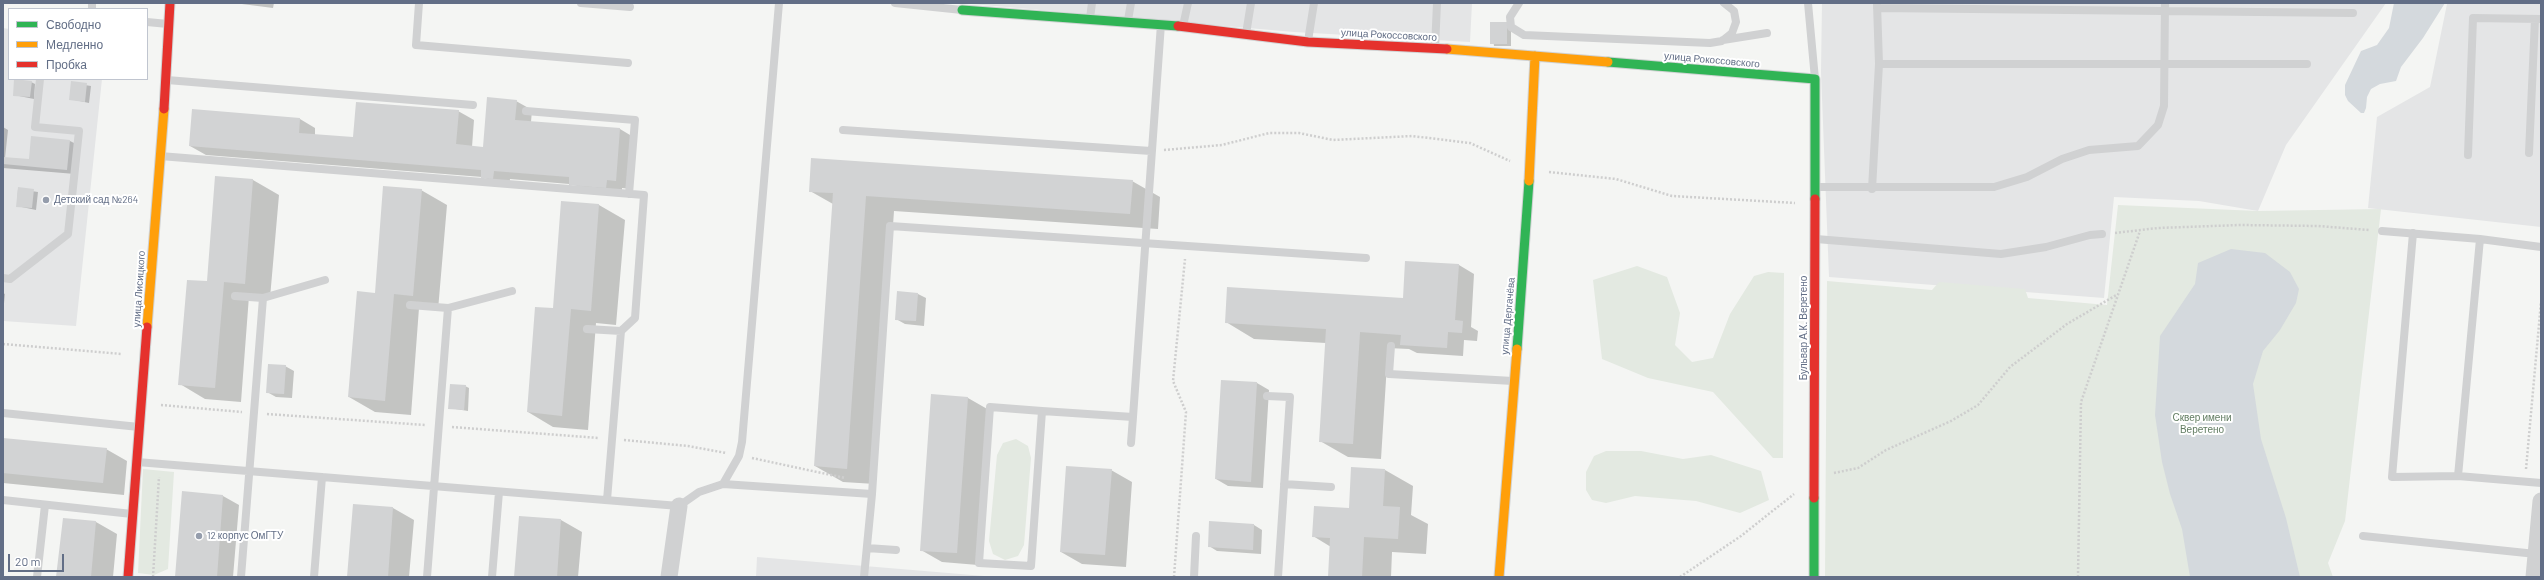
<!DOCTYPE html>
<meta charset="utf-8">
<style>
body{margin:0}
#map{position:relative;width:2544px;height:580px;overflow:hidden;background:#f4f5f3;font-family:Barlow,sans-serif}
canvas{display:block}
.frame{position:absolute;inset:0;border:4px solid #626e86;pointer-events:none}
.legend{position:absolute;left:8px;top:8px;width:140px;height:72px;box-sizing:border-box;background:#fff;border:1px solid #c0c5cf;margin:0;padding:5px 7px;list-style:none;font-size:12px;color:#626e86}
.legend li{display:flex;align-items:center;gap:8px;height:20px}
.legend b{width:20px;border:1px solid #c0c5cf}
.scale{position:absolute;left:8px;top:554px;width:56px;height:18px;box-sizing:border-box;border:2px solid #626e86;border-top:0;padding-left:5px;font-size:12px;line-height:14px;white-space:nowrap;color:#626e86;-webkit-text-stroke:3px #fff;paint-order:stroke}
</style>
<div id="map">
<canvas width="2544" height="580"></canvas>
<div class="frame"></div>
<ul class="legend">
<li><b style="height:5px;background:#30b455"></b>Свободно</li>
<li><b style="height:5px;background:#ff9f0a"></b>Медленно</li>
<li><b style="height:5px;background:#e5322d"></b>Пробка</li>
</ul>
<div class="scale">20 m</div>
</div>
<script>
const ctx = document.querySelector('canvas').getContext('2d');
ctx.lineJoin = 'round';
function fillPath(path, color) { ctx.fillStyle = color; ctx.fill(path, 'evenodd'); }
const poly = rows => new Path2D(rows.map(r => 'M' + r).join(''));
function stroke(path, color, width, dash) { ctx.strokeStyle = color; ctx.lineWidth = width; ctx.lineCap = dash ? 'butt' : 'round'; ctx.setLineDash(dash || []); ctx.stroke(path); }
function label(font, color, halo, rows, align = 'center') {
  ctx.font = font + ' Barlow,sans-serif'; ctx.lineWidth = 4; ctx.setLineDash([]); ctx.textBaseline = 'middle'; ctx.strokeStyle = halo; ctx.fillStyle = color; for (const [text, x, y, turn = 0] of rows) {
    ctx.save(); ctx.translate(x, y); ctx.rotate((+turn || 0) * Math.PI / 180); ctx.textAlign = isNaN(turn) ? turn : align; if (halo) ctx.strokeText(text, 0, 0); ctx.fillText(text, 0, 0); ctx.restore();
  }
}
fillPath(poly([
 [960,3,1472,3,1470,42,1294,32],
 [1822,3,2386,3,2286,145,2258,211,2199,201,2114,197,2104,298,1829,277,1821,72],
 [2541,3,2541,227,2368,208,2377,117,2430,87,2447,4],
 [3,28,9,29,9,79,102,79,76,326,3,321],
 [757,557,996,577,756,577]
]), '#e4e5e6');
fillPath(poly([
 [2118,205,2258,211,2381,209,2345,521,2328,563,2333,577,1825,577,1827,281,1932,290,1939,282,2025,289,2028,298,2107,305],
 [1637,266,1667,277,1680,313,1675,345,1692,362,1713,358,1730,314,1754,276,1768,272,1784,273,1783,458,1773,458,1713,392,1648,378,1602,359,1593,280],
 [1016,439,1028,446,1031,458,1024,545,1018,556,1005,560,993,554,989,541,997,455,1003,443],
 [1606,451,1641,451,1683,459,1711,455,1761,471,1769,500,1740,513,1696,501,1635,496,1606,503,1592,500,1586,490,1586,472,1594,456],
 [143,469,174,472,168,569,154,575,138,573]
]), '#e3e9e1');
fillPath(poly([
 [2394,3,2445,3,2423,38,2401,67,2396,81,2380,84,2371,89,2367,97,2366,108,2364,113,2361,113,2348,101,2345,95,2345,85,2361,51,2377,45,2389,28],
 [2231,249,2265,253,2290,272,2299,289,2296,303,2280,330,2263,351,2253,384,2261,439,2286,518,2300,577,2190,577,2182,529,2170,494,2162,462,2155,415,2160,336,2195,284,2198,263]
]), '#d4d9dd');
fillPath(poly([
 [234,3,274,3,273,8],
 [1491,23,1511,25,1511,46,1494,46],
 [31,82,35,84,34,99,14,95],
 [72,83,91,86,89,103,70,99],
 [516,101,532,110,531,122,620,129,635,138,631,189,622,188,622,196,569,184,510,179,509,187,482,177,206,155,190,146,300,119,315,128,315,135,354,138,458,111,474,120,472,147,484,148],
 [3,127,8,130,5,158,30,160,70,141,78,145,75,174,3,168],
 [216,177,253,180,279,195,270,298,249,296,241,402,205,399,180,384,208,282],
 [1132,181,1160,197,1158,229,894,211,875,484,843,482,815,466,833,204,810,191],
 [18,189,38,192,36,210,17,206],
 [421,190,447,205,438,310,419,308,411,415,375,412,349,397,376,294],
 [562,202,599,205,625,220,616,325,596,323,588,430,553,427,528,412,554,309],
 [1459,265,1474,274,1471,327,1478,331,1477,341,1464,340,1463,356,1417,353,1409,349,1388,348,1381,459,1348,457,1320,441,1326,343,1254,339,1226,322,1404,299],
 [3,293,5,294,3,313],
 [918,294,926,298,924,326,905,324,896,319],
 [285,366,294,371,292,398,276,397,267,392],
 [1222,381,1257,383,1269,390,1263,488,1228,486,1216,479],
 [465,386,469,388,468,411,449,408],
 [932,395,968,398,989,410,978,565,942,562,921,550],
 [3,439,106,449,127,461,124,495,3,483],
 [1111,470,1132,482,1126,567,1082,564,1061,552],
 [1385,470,1413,486,1411,515,1428,524,1426,554,1392,552,1391,577,1329,577,1331,547,1313,536,1349,509],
 [183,493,223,496,239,505,233,577,176,577],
 [354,505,393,508,414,520,409,577,349,577],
 [64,519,96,522,117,534,113,577,57,577],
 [561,520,582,532,578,577,515,577],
 [1210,522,1254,525,1262,530,1261,554,1217,551,1209,546]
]), '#0003');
fillPath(poly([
 [1490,22,1507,22,1507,44,1490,44],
 [14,79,32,81,30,97,13,96],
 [71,81,87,83,85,102,69,100],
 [487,97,517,100,515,120,620,128,616,181,607,180,606,188,569,185,569,177,494,171,493,179,481,178,481,170,189,146,192,109,300,118,299,133,353,137,356,102,459,110,456,144,483,147],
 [31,136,70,140,67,170,3,164,3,157,29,159],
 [811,158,1133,180,1130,214,866,196,847,469,814,466,833,193,809,192],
 [215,176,253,179,245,284,224,282,215,388,178,385,187,280,207,281],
 [383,186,422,189,413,296,394,294,385,401,348,397,357,291,375,293],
 [18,187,34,189,32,208,16,207],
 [561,201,599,204,591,311,571,309,562,416,527,412,535,307,553,308],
 [1405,261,1459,264,1455,320,1463,321,1462,333,1448,332,1447,348,1400,345,1401,335,1360,332,1353,444,1319,442,1326,329,1225,323,1227,287,1403,298],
 [897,291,918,293,916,321,895,320],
 [268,364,286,365,284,394,266,393],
 [1221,380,1257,382,1251,482,1215,479],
 [450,384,466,385,464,410,448,409],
 [931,394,968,397,957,553,920,551],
 [3,438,107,448,103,483,3,473],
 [1066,466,1112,469,1105,555,1060,552],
 [1351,467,1385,469,1383,506,1400,507,1398,539,1364,537,1362,577,1328,577,1330,538,1312,537,1314,506,1349,508],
 [182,491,223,495,217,577,175,577],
 [353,504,393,507,388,577,347,577],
 [519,516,561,519,557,577,514,577],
 [63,518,96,521,91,577,56,577],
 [1209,521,1254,524,1253,550,1208,547]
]), '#d2d3d4');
const fast = poly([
 [962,10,1178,26],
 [1608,62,1815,79,1815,199],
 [1517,349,1529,181],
 [1814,577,1814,498]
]);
const slow = poly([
 [1447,49,1608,62],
 [1529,181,1535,56],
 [147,327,164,109],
 [1499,577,1517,349]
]);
const jam = poly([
 [1178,26,1308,42,1447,49],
 [164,109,170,3],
 [1814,498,1815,199],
 [128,577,147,327]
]);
stroke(fast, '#d0d2d3', 11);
stroke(slow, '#d0d2d3', 11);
stroke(jam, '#d0d2d3', 11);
stroke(poly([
 [1164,150,1222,145,1269,133,1299,133,1333,140,1412,136,1470,143,1510,161],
 [1549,172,1616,179,1672,196,1795,203],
 [2115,233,2158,228,2240,225,2318,226,2369,230],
 [3,344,122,354],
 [161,405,242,412],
 [267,414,425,425],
 [452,427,599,438],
 [624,440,688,446,726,453],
 [752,458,845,478],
 [2526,469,2541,302],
 [1834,473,1858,468,1886,450,1951,421,1978,405,2010,367,2067,324,2118,294],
 [153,577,159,477],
 [1174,577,1186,412,1173,381,1185,259],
 [1680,577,1741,536,1794,494],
 [2078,577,2081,402,2140,231]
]), '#cecece', 2.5, [2, 2]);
stroke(poly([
 [419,3,416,45,628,63],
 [581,3,630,7],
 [895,3,962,10],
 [1519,3,1510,17,1511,27,1524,35,1710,43,1722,41,1732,33,1736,22,1734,11,1724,3],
 [1808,3,1815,79],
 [1877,8,2353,13],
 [92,9,92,3],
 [1090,18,1092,3],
 [1128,20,1131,3],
 [147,22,168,24],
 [1183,26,1188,3],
 [1246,34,1251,3],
 [1723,40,1767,33],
 [1308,41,1314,3],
 [1435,48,1437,3],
 [1879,64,2307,64],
 [167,80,473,105],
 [526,111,635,120,629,194],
 [843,130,1151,151],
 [2529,153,2535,19],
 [2468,155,2473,18,2541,19],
 [160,156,644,195,635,318,621,331,607,500],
 [1816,187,1994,187,2027,177,2062,159,2089,150,2138,146,2158,125,2164,106,2165,3],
 [1872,189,1879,64,1877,4],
 [2382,231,2480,239,2541,247],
 [2413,233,2392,477,2458,476,2541,483],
 [1816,239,2001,254,2046,247,2090,235,2102,234],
 [3,278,10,279,68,234,79,131,35,127,40,79],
 [235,296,263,298,241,577],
 [263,298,325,280],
 [410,305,448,308,427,577],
 [448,308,512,291],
 [587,329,621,331],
 [1391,346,1389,374,1513,381],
 [1267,396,1290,397,1278,577],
 [1042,411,1031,566,979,563,990,407,1042,411,1133,417,1161,24],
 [3,413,139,427],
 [1131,443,1133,417],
 [137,462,679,506,699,492,723,484,872,494,890,226,1366,258],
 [2458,476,2480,239],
 [723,484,739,456,742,442,779,3],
 [1284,484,1331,487],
 [3,500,132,514],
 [2363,536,2536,554],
 [867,548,896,550],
 [37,577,45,505],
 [314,577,322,477],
 [492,577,499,492],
 [864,577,872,494],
 [1194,577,1196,536]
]), '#d0d1d2', 8);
stroke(poly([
 [669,577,679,506],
 [2534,577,2541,501]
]), '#d0d1d2', 17);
stroke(fast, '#30b455', 9);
stroke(slow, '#ff9f0a', 9);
stroke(jam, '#e5322d', 9);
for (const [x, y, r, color] of [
 [46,200,4,"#959dac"],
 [199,536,4,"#959dac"]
]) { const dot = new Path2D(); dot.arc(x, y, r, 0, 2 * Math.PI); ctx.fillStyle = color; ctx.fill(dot); stroke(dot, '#fff', 1.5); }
label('10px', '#626e86', '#fff', [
 ["улица Рокоссовского",1389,35,3],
 ["улица Рокоссовского",1712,60,5],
 ["улица Лисицкого",139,289,-86],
 ["улица Дергачёва",1508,316,-85],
 ["Бульвар А.К. Веретено",1804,328,-90]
]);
label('10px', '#626e86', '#fff', [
 ["Детский сад №264",54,200],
 ["12 корпус ОмГТУ",207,536]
], 'left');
label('10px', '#627d62', '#fff', [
 ["Сквер имени",2202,418],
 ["Веретено",2202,430]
]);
</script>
